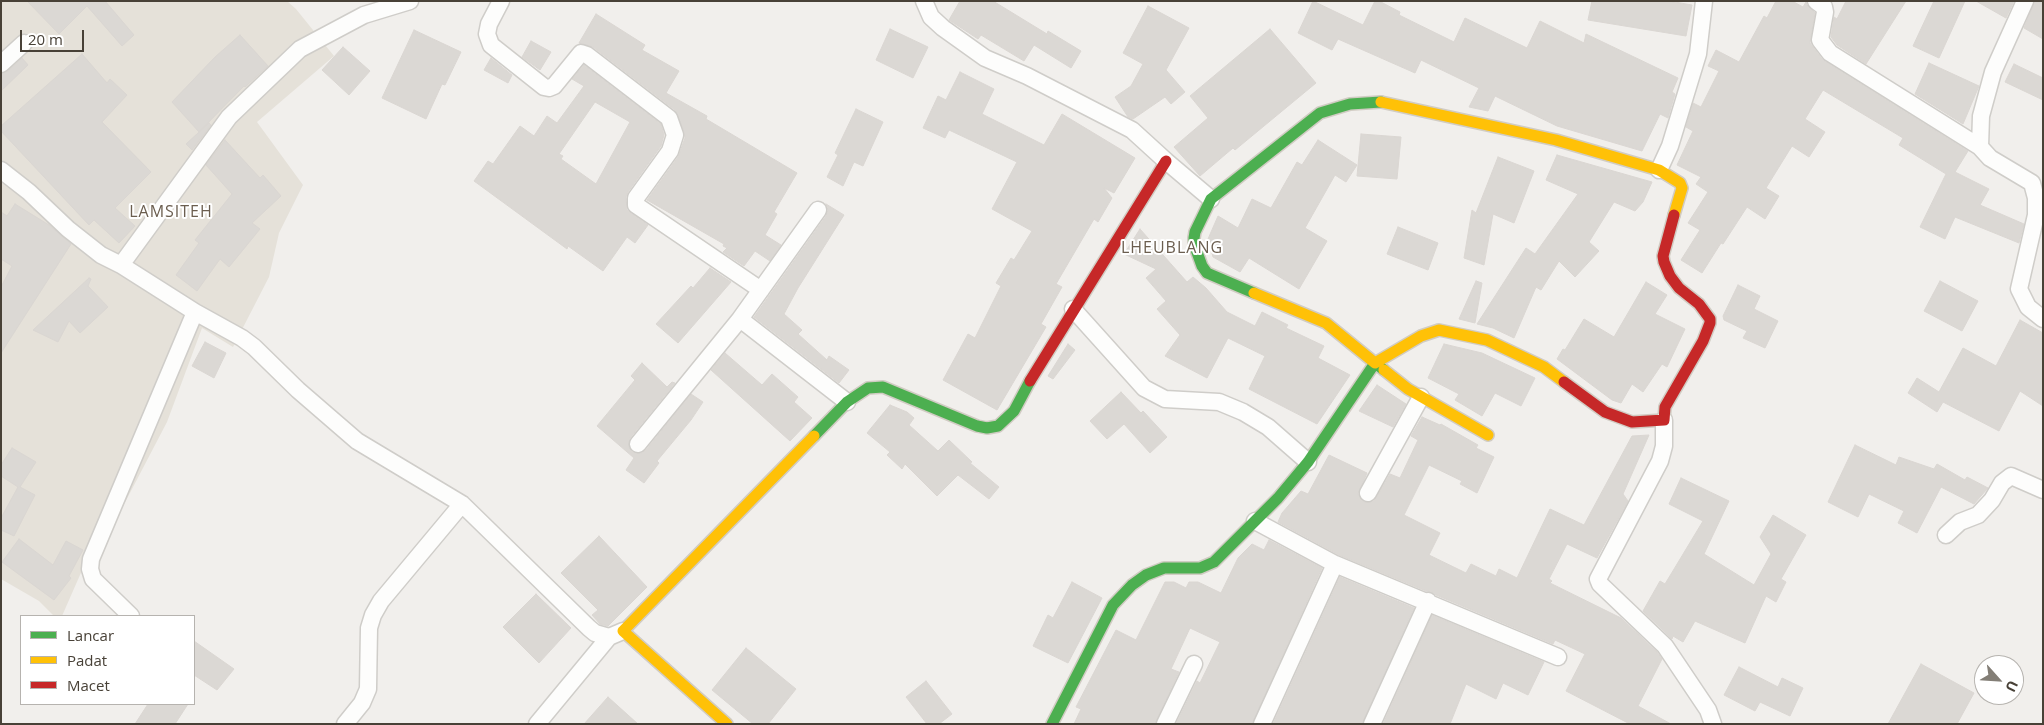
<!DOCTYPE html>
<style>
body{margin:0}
#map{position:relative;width:2044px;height:725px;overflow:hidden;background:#f1efec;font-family:"Open Sans",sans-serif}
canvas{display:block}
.frame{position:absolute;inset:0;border:2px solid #484137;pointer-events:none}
.legend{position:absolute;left:20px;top:615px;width:175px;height:90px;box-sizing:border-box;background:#fff;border:1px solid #b6b3af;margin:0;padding:6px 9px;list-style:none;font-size:15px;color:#484137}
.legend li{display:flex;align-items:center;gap:10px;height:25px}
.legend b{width:25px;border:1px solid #b6b3af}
.north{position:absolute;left:1974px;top:655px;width:50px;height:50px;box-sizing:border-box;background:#fff;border:1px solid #b6b3af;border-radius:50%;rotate:116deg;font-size:14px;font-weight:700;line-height:20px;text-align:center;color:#484137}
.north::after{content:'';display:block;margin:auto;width:18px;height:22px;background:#837e76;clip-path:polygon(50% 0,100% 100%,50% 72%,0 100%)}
.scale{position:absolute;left:20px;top:30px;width:64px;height:22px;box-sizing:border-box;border:2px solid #484137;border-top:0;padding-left:6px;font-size:15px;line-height:18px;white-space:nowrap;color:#484137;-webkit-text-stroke:4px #fff;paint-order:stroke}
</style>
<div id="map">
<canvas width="2044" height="725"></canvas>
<div class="frame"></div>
<ul class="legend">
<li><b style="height:6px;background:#4caf50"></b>Lancar</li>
<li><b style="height:6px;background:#ffc107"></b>Padat</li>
<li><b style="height:6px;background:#c62828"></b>Macet</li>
</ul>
<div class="north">U</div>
<div class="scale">20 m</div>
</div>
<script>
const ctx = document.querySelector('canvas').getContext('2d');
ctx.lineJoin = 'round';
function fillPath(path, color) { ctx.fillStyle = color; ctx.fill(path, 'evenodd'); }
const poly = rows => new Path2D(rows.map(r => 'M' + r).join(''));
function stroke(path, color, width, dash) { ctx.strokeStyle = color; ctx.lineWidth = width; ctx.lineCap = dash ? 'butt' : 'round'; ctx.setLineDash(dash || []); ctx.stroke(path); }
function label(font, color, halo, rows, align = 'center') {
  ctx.font = font + ' "Open Sans",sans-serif'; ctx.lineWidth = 4; ctx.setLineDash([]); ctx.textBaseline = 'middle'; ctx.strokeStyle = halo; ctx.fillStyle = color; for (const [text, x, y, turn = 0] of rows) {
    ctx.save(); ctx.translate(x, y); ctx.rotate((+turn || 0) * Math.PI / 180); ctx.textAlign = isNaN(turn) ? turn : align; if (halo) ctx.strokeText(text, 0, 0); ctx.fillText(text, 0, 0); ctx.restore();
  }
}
fillPath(poly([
 [1,1,287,1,296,9,334,56,257,122,303,185,279,233,269,277,233,347,202,328,167,422,120,512,87,559,62,616,54,616,39,601,1,579]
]), '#e5e1d9');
const building = poly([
 [27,1,105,1,134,35,122,46,87,6,59,34,27,1],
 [960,1,993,1,1047,34,1048,31,1081,51,1071,68,1034,45,1024,61,981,35,978,39,949,20,960,1],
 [1313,1,1363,25,1375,1,1379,1,1400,12,1399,15,1454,42,1465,18,1527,48,1540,21,1584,43,1586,34,1678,78,1672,92,1675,94,1668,118,1660,114,1642,151,1557,126,1495,96,1488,111,1469,107,1479,88,1421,60,1415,73,1338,39,1332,50,1298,33,1313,1],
 [1592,1,1669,1,1692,5,1686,36,1588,20,1592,1],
 [1776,1,1792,1,1803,7,1806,2,1807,5,1815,13,1810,43,1822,59,1968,151,1955,172,1989,189,1980,205,2024,224,2019,243,1955,217,1945,239,1920,227,1946,174,1899,145,1903,138,1823,90,1805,119,1825,132,1809,157,1792,146,1766,188,1779,196,1765,219,1747,207,1723,244,1721,243,1702,273,1681,260,1700,230,1688,223,1708,192,1696,184,1701,177,1677,165,1693,131,1686,127,1693,103,1701,107,1719,71,1708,66,1716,50,1739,62,1764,16,1767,18,1776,1],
 [1846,1,1906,1,1866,64,1837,45,1831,37,1834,17,1837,19,1846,1],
 [1934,1,1965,1,1939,58,1913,46,1934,1],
 [1976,1,2014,1,2006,18,1976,1],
 [2035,1,2043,1,2043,39,2024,28,2035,1],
 [1148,6,1189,28,1166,70,1185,92,1171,104,1165,97,1133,119,1128,117,1115,97,1131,86,1143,64,1123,53,1148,6],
 [596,14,645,45,642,50,679,71,666,93,707,116,706,119,797,173,774,212,777,214,765,235,781,245,770,261,755,251,744,266,723,252,727,248,723,246,724,244,647,200,678,157,685,138,684,132,675,110,593,47,579,43,596,14],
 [890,29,928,47,913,78,876,60,890,29],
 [1270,29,1316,83,1235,150,1233,148,1200,176,1174,147,1208,118,1190,96,1270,29],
 [414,30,461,52,445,85,442,84,426,119,382,98,414,30],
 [240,35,268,66,245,87,244,86,199,132,172,102,215,57,240,35],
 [531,41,551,52,540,70,522,57,531,41],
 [343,47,370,71,349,95,322,70,343,47],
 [82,54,107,83,110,79,127,95,102,122,151,172,115,208,135,226,119,243,94,220,89,225,1,131,1,126,82,54],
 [22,58,28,65,1,91,1,74,8,71,22,58],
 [491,58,512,75,508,83,484,70,491,58],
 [1929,63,1979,86,1963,124,1915,94,1929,63],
 [2014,64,2043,78,2043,100,2005,82,2014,64],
 [584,65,661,124,664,135,661,146,628,192,626,197,627,210,648,225,635,243,627,237,603,271,568,246,567,249,474,181,488,161,493,164,520,126,534,136,547,116,557,123,584,86,572,79,584,65],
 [595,102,630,122,596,184,561,159,563,156,559,154,595,102],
 [960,72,994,89,982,114,1044,145,1062,114,1135,158,1114,193,1104,188,1112,198,1098,222,1094,219,1056,284,1062,287,1041,324,1046,327,997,410,943,380,968,334,975,338,1001,286,996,283,1011,258,1014,260,1032,231,992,209,1017,162,949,130,945,138,923,128,938,96,946,100,960,72],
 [856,109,883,122,863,166,854,162,843,186,827,177,838,155,835,153,856,109],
 [209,123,211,125,192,150,186,144,209,123],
 [1361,134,1401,137,1397,179,1357,176,1361,134],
 [225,140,260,178,263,175,281,196,252,223,260,229,229,267,220,259,197,291,176,275,199,243,195,240,232,194,206,165,225,140],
 [1318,140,1357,165,1346,182,1335,175,1305,228,1327,241,1299,289,1249,258,1240,272,1213,257,1208,239,1218,216,1238,228,1252,199,1271,208,1297,162,1302,165,1318,140],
 [1557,155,1652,182,1643,202,1635,211,1614,202,1589,242,1599,251,1575,277,1559,261,1541,290,1536,287,1514,338,1493,328,1477,324,1526,248,1535,254,1578,194,1546,180,1557,155],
 [1498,157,1534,171,1514,223,1493,214,1484,265,1464,258,1472,210,1476,213,1498,157],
 [15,204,49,225,71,244,1,353,1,287,12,266,1,259,1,212,7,216,15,204],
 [826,204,844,215,798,288,784,314,802,330,798,334,827,360,829,356,849,370,839,383,754,317,826,216,828,210,826,204],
 [1398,227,1438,243,1428,270,1387,254,1398,227],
 [1140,229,1187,282,1193,277,1206,288,1227,312,1255,326,1262,312,1288,325,1286,328,1324,346,1318,358,1350,375,1317,424,1249,389,1265,356,1228,338,1207,378,1165,356,1180,335,1157,309,1166,301,1146,278,1156,269,1124,254,1140,229],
 [710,268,731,282,678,343,656,324,691,286,693,288,710,268],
 [89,278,91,279,88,286,108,307,80,333,69,321,58,342,33,330,89,278],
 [1476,281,1482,283,1475,323,1459,319,1476,281],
 [1940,281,1978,301,1962,331,1924,311,1940,281],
 [1646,282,1667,295,1655,314,1685,329,1667,367,1662,364,1643,392,1632,384,1621,403,1612,400,1557,359,1563,349,1565,350,1584,319,1614,337,1646,282],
 [1738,285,1760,296,1754,309,1778,321,1765,348,1743,338,1747,331,1724,320,1723,316,1738,285],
 [2020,320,2043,333,2043,406,2020,391,1999,431,1943,402,1937,412,1908,393,1917,378,1939,392,1963,348,1996,366,2020,320],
 [205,342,226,353,214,378,192,366,205,342],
 [1068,344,1075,350,1053,379,1048,376,1068,344],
 [1444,344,1482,353,1535,378,1521,406,1495,393,1482,416,1455,400,1459,394,1428,378,1444,344],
 [725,353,762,385,772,374,798,397,794,402,812,418,790,441,711,370,725,353],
 [642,363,667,387,672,382,675,383,630,438,629,447,632,452,641,453,646,450,691,394,703,402,691,420,657,461,659,463,644,483,626,470,634,458,597,426,635,380,631,376,642,363],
 [1377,385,1406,404,1393,427,1359,411,1377,385],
 [1121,392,1141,413,1143,411,1167,437,1150,453,1124,424,1107,439,1090,421,1121,392],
 [890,405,907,412,914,418,909,425,938,451,949,440,972,462,970,463,999,487,989,499,958,475,937,496,905,464,902,469,887,455,890,452,867,433,890,405],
 [1422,417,1440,425,1441,424,1478,445,1476,448,1494,457,1477,493,1460,484,1462,481,1429,465,1404,515,1440,533,1429,555,1466,573,1471,564,1496,576,1499,569,1517,578,1550,509,1584,525,1632,436,1649,435,1623,494,1628,501,1597,558,1567,544,1549,579,1552,581,1550,583,1621,618,1657,652,1662,659,1638,706,1671,724,1630,724,1566,691,1585,654,1555,640,1553,644,1436,595,1432,592,1426,591,1339,555,1278,522,1282,513,1301,491,1308,494,1329,455,1367,473,1358,494,1364,502,1374,501,1390,474,1400,478,1418,440,1411,436,1422,417],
 [1855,445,1896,465,1899,457,1934,469,1937,464,1965,480,1967,477,1988,488,1974,504,1941,487,1917,533,1898,523,1904,511,1869,494,1858,517,1828,502,1855,445],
 [12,448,36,462,20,487,35,495,14,536,1,530,1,518,18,487,1,476,1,465,12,448],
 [1681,478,1729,501,1704,554,1754,585,1771,554,1760,537,1773,515,1806,535,1781,579,1786,582,1776,602,1766,596,1745,643,1695,621,1683,642,1673,636,1672,639,1643,611,1660,581,1665,584,1703,521,1669,504,1681,478],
 [599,536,647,587,608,626,600,624,592,615,598,610,561,573,599,536],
 [19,539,53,565,66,541,83,550,69,576,71,578,54,600,2,562,19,539],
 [1269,540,1322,568,1252,724,1176,724,1197,681,1200,683,1220,642,1190,628,1171,669,1179,672,1155,724,1074,724,1081,709,1076,707,1116,630,1136,640,1165,582,1174,582,1186,588,1189,582,1198,582,1221,593,1238,558,1252,544,1264,550,1269,540],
 [1340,577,1414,608,1362,724,1273,724,1340,577],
 [1072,582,1102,598,1068,663,1033,646,1048,615,1053,618,1072,582],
 [536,594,571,628,539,663,503,627,536,594],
 [1432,615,1544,662,1528,695,1503,683,1496,699,1466,684,1450,724,1383,724,1432,615],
 [194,641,234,669,217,690,194,675,194,641],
 [746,648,796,689,768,724,753,724,712,690,746,648],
 [1921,664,1974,693,1957,724,1888,724,1921,664],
 [1739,667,1778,687,1782,678,1803,688,1790,716,1760,702,1755,711,1724,695,1739,667],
 [926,681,952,714,939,724,927,724,906,697,926,681],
 [608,697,638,724,584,724,608,697],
 [148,704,188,704,175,724,135,724,148,704]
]);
fillPath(building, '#dbd8d4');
stroke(building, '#dad6d2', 1);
const street = poly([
 [501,1,489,24,487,34,491,45,544,87,549,88,554,86,581,53,587,55,669,118,675,135,670,151,636,198,636,205,761,290],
 [924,1,931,17,943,28,985,58,1027,76,1132,130,1166,161,1211,199],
 [1816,1,1824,7,1825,12,1820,40,1830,53,1980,147],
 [2025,1,1993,72,1981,116,1980,147,1990,158,2032,183,2036,198,2036,215,2019,289,2028,307,2043,319],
 [1,64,24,43],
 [1,170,29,192,68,229,101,255,121,265,229,117,300,49,364,15,410,1],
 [1659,170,1670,146,1698,54,1704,1],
 [818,210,740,319,847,402],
 [121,265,195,312,242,338,254,347,298,390,357,441,462,504,589,628,595,633,609,637,623,631],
 [1073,309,1144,388,1165,399,1219,402,1243,412,1268,427,1308,462],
 [1664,420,1664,446,1660,461,1598,579,1600,584,1665,646,1708,710,1713,724],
 [638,444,740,319],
 [1368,493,1421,397],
 [1255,521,1335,564,1558,657],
 [1946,535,1960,522,1978,515,1992,500,2002,483,2011,476,2043,490],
 [131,616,93,579,90,569,91,559,195,312],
 [345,724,362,703,368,689,369,628,373,615,381,601,462,504],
 [537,724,609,637],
 [1165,724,1194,664],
 [1262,724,1335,564],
 [1372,724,1428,601]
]);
const fast = poly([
 [1254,293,1207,273,1202,266,1194,244,1194,238,1195,232,1211,199,1320,113,1350,104,1381,102],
 [814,436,847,402,868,388,883,387,977,426,987,428,998,426,1014,411,1030,381],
 [1052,724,1113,605,1132,585,1146,575,1164,568,1200,568,1214,562,1278,498,1308,462,1375,363,1384,370]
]);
const slow = poly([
 [1381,102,1556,140,1659,170,1680,183,1682,188,1674,215],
 [1254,293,1326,323,1375,363,1421,336,1439,330,1487,340,1544,367,1564,382],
 [1384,370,1408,389,1488,435],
 [727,724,623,631,814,436]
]);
const jam = poly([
 [1030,381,1166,161],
 [1564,382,1605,412,1632,422,1664,420,1665,407,1703,341,1710,323,1710,319,1699,304,1679,288,1670,276,1664,262,1663,256,1674,215]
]);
stroke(street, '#cfcdc9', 19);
stroke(fast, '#d1ccc3', 14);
stroke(slow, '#d1ccc3', 14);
stroke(jam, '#d1ccc3', 14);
stroke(street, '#fdfdfc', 16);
stroke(fast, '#4caf50', 11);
stroke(slow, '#ffc107', 11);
stroke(jam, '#c62828', 11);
ctx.letterSpacing = '1px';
label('16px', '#6b5e4f', '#fff', [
 ["LAMSITEH",171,212],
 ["LHEUBLANG",1172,248]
]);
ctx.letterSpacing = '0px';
</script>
